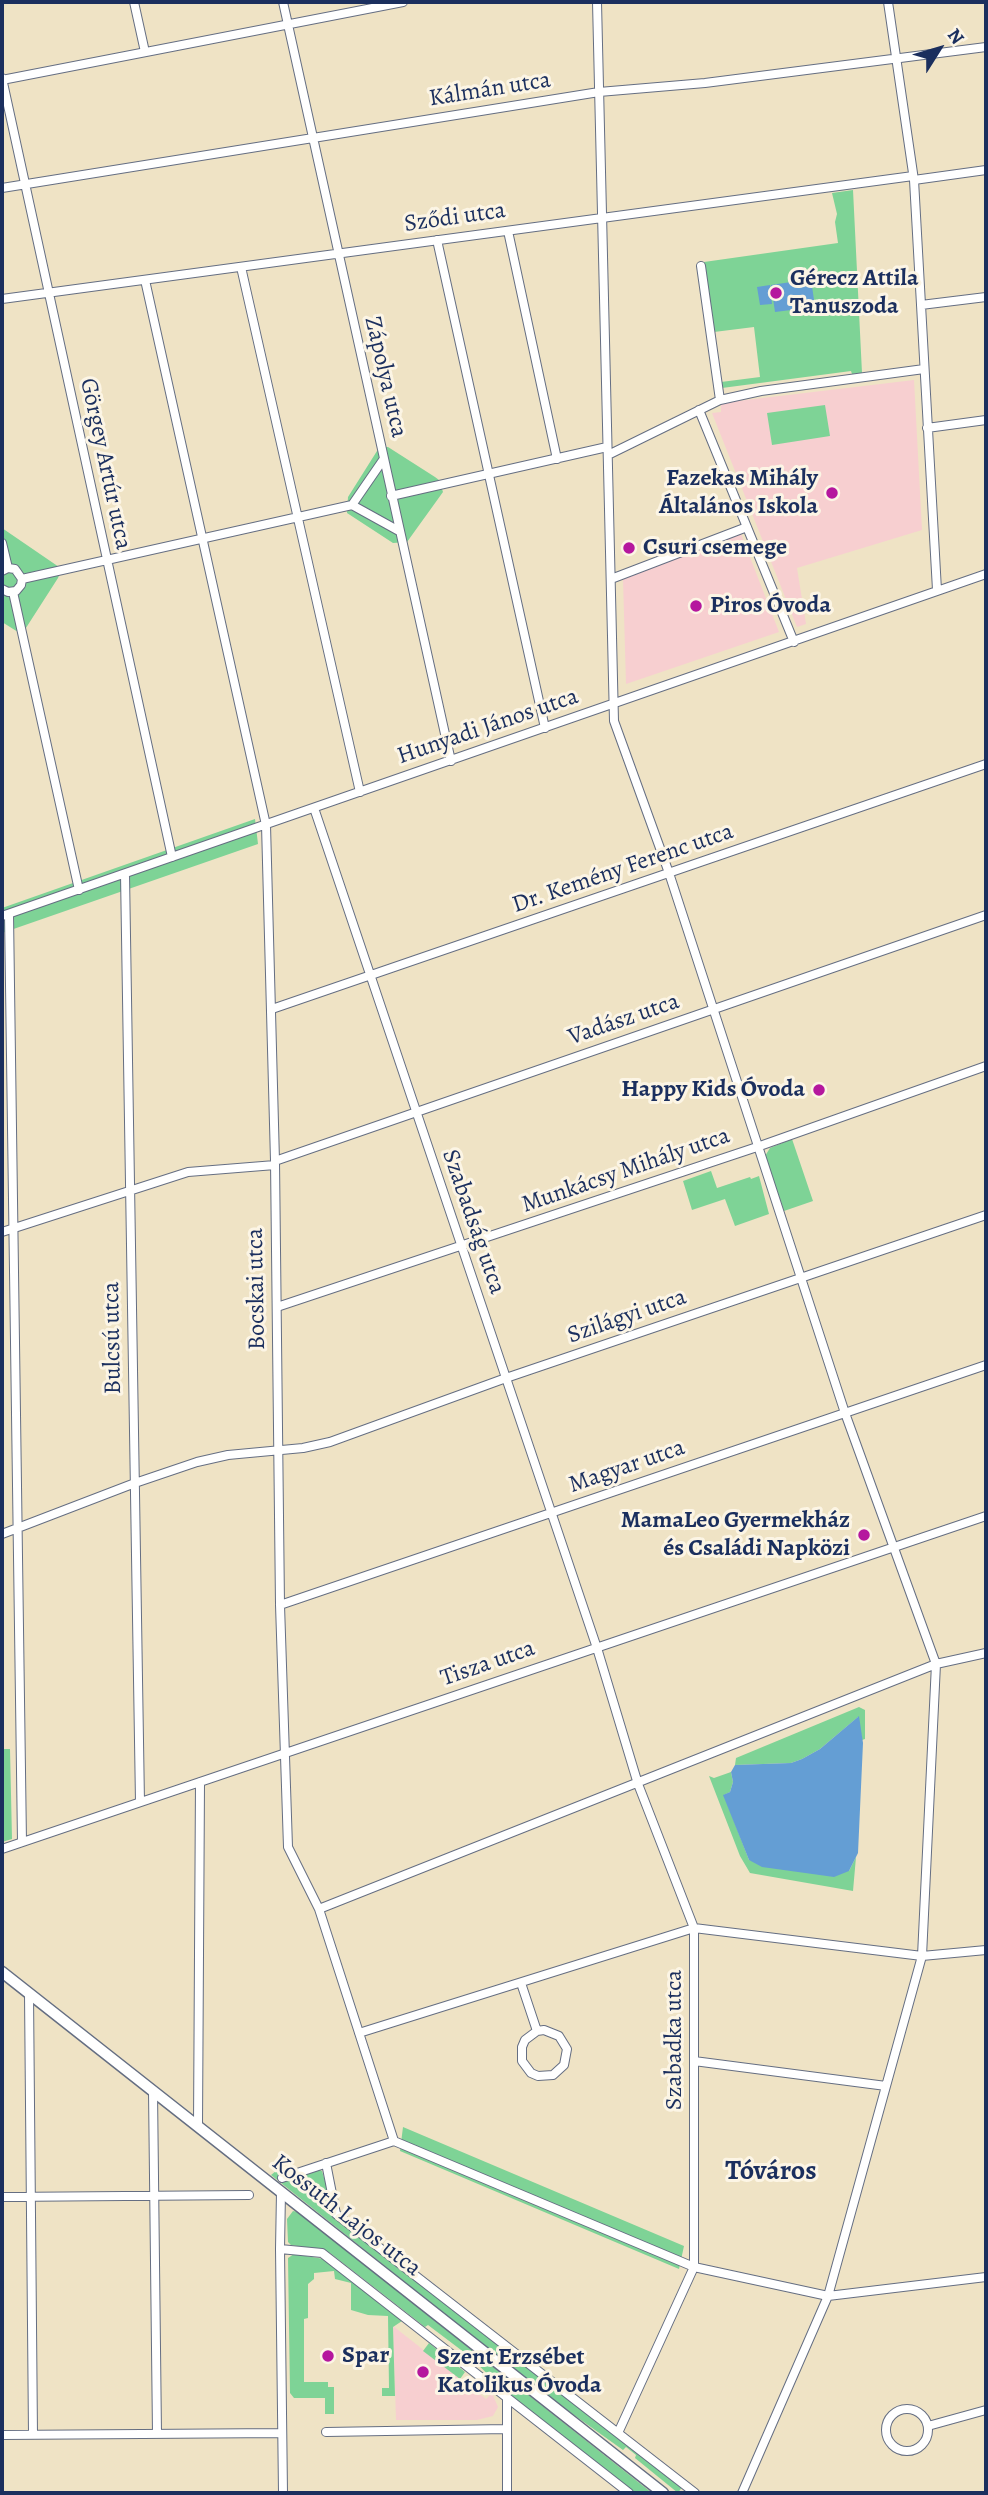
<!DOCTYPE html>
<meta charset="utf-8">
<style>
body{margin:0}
#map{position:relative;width:988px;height:2495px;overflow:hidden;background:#efe3c5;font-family:Alegreya,serif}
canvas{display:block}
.frame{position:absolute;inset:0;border:4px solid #1b2f5e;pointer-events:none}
.north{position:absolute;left:904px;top:14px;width:70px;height:70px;-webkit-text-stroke:5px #fcf5e5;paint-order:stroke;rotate:53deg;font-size:19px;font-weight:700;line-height:28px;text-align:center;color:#1b2f5e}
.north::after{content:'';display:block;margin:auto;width:24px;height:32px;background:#1b2f5e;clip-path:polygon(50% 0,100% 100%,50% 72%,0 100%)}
</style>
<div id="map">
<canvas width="988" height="2495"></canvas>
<div class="frame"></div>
<div class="north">N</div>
</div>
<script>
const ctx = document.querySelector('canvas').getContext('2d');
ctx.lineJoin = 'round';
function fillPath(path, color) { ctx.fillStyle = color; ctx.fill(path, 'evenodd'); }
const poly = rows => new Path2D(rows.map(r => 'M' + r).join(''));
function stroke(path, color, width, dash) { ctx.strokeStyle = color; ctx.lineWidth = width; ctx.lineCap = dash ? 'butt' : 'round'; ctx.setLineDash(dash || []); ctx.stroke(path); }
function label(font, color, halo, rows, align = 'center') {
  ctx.font = font + ' Alegreya,serif'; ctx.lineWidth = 6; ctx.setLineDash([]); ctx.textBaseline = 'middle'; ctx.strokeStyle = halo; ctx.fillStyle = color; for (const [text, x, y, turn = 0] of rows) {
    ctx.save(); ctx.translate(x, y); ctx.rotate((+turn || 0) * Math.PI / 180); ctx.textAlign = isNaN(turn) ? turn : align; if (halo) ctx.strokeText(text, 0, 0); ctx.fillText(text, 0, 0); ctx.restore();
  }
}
fillPath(poly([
 [914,380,922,530,797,568,806,624,797,627,712,413,721,412,721,403],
 [741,534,779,632,626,684,623,579],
 [393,2326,486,2399,492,2393,498,2407,493,2416,477,2420,396,2420]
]), '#f7cfd0');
fillPath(poly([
 [853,190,862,373,852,374,851,371,722,388,721,382,760,377,754,327,714,332,704,262,838,243,835,222,837,214,832,193],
 [825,405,830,436,772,445,767,413],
 [382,447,388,447,435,477,439,480,443,492,407,542,393,543,347,513,348,497,377,451],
 [2,528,59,567,60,573,58,578,24,631,18,632,2,622],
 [255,819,258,844,2,933,2,908],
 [792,1139,813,1201,784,1211,765,1156,770,1148],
 [711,1171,717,1188,750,1177,751,1179,759,1176,769,1214,735,1226,725,1199,692,1210,683,1181],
 [859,1707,865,1710,865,1739,862,1740,858,1717,820,1749,802,1759,791,1763,735,1765,736,1758],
 [2,1749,10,1749,12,1839,2,1842],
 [731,1772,733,1782,730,1792,724,1795,749,1860,849,1871,856,1857,853,1891,750,1873,740,1856,709,1776,714,1778],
 [403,2127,684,2246,679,2269,400,2151],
 [318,2169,322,2171,336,2218,682,2487,678,2493,635,2458,636,2455,626,2447,623,2450,546,2395,271,2175,276,2171,296,2178],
 [293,2211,298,2212,652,2493,634,2493,508,2394,469,2356,428,2325,425,2327,330,2253,322,2250,291,2245,288,2242,287,2219],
 [294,2254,324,2259,402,2321,393,2327,395,2396,382,2396,382,2388,389,2388,388,2316,368,2315,351,2310,351,2283,335,2279,334,2271,314,2273,314,2279,308,2284,308,2318,304,2319,304,2382,328,2382,328,2387,334,2387,334,2414,325,2414,325,2398,294,2398,290,2393,288,2258],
 [429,2343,465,2372,460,2379,423,2351]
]), '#7ed396');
fillPath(poly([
 [811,279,815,307,775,312,771,285],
 [770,285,772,304,760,305,757,287],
 [859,1716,863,1743,858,1853,849,1871,834,1877,762,1867,749,1860,723,1795,730,1792,733,1782,731,1772,735,1765,791,1763,802,1759,820,1749]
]), '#649ed4');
const street = poly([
 [134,2,145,52],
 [283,2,451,761],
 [597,2,614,721,669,873,845,1413,936,1664,922,1956,828,2296,742,2493],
 [888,2,914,180,937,590],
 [2,78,172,857],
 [2,80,403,2],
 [914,180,986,170],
 [2,188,599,92,705,83,986,47],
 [508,231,557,459],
 [437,240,545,728],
 [701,266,720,400],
 [241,267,360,792],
 [145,280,266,825,275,1161,280,1605,288,1847,319,1909,394,2141],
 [2,299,913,176],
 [921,305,986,297],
 [699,410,794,642],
 [927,428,986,420],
 [608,455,720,400,761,391,924,369],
 [383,460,352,505,399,531],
 [391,496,607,447],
 [2,543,8,568],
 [2,571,8,568,15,569,22,579,21,585,16,591,8,592,2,589],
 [22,579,352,505],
 [611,579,747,527],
 [13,592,79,890],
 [314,808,597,1648,638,1784,694,1928,694,2267,618,2433],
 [125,874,140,1802],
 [9,914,22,1842],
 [2,916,986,574],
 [272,1009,986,764],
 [275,1161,986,915],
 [2,1232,188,1172,275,1165],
 [277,1307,757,1147,986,1066],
 [2,1534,135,1483,197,1462,228,1455,303,1448,330,1442,506,1378,986,1215],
 [280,1605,986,1365],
 [2,1849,986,1516],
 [319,1909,936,1664,986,1653],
 [521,1983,537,2031,525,2040,522,2047,522,2061,531,2073,538,2076,553,2075,564,2065,567,2049,559,2036,544,2030,537,2031],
 [29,1994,33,2435],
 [359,2033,694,1928,922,1956,986,1950],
 [694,2061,886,2086],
 [153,2091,157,2434],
 [198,2126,200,1782],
 [326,2163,336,2214,695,2493],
 [282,2178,394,2141,694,2267,828,2296,986,2277],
 [281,2192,280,2249,283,2493],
 [2,2197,249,2195],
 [280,2249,322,2253,629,2493],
 [507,2398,507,2493],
 '886 2430a21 21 0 1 1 42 0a21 21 0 1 1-42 0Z',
 [928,2426,986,2410],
 [326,2432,506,2429],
 [2,2435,282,2433]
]);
const secondary = poly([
 [2,1972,663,2493]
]);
stroke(street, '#656e82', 10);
stroke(secondary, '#656e82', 13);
stroke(street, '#fff', 8);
stroke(secondary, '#fff', 10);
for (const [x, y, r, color] of [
 [776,293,7,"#b5179e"],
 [832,493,7,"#b5179e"],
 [629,548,7,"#b5179e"],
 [696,606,7,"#b5179e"],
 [819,1090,7,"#b5179e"],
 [864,1535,7,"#b5179e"],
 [328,2356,7,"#b5179e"],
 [423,2372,7,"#b5179e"]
]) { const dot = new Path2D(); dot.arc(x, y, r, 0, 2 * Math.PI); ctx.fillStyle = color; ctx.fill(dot); stroke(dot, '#fcf5e5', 2.5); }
label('24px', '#1b2f5e', '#fcf5e5', [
 ["Kálmán utca",490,90,-9],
 ["Sződi utca",455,218,-8],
 ["Zápolya utca",385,377,77],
 ["Görgey Artúr utca",105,464,78],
 ["Hunyadi János utca",488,727,-19],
 ["Dr. Kemény Ferenc utca",623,869,-19],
 ["Vadász utca",624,1020,-19],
 ["Munkácsy Mihály utca",626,1171,-19],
 ["Szabadság utca",473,1222,71],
 ["Bocskai utca",257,1289,-91],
 ["Szilágyi utca",627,1317,-19],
 ["Bulcsú utca",113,1338,-91],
 ["Magyar utca",627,1467,-19],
 ["Tisza utca",488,1664,-19],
 ["Szabadka utca",675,2040,-90],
 ["Kossuth Lajos utca",346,2216,38]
]);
label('bold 24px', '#1b2f5e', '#fcf5e5', [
 ["Gérecz Attila",790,279],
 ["Tanuszoda",790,307],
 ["Fazekas Mihály",818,479,"right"],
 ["Általános Iskola",818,507,"right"],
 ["Csuri csemege",643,548],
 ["Piros Óvoda",710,606],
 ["Happy Kids Óvoda",805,1090,"right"],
 ["MamaLeo Gyermekház",850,1521,"right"],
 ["és Családi Napközi",850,1549,"right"],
 ["Spar",342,2356],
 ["Szent Erzsébet",437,2358],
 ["Katolikus Óvoda",437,2386]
], 'left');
label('bold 28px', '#1b2f5e', '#fcf5e5', [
 ["Tóváros",771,2172]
]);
</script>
